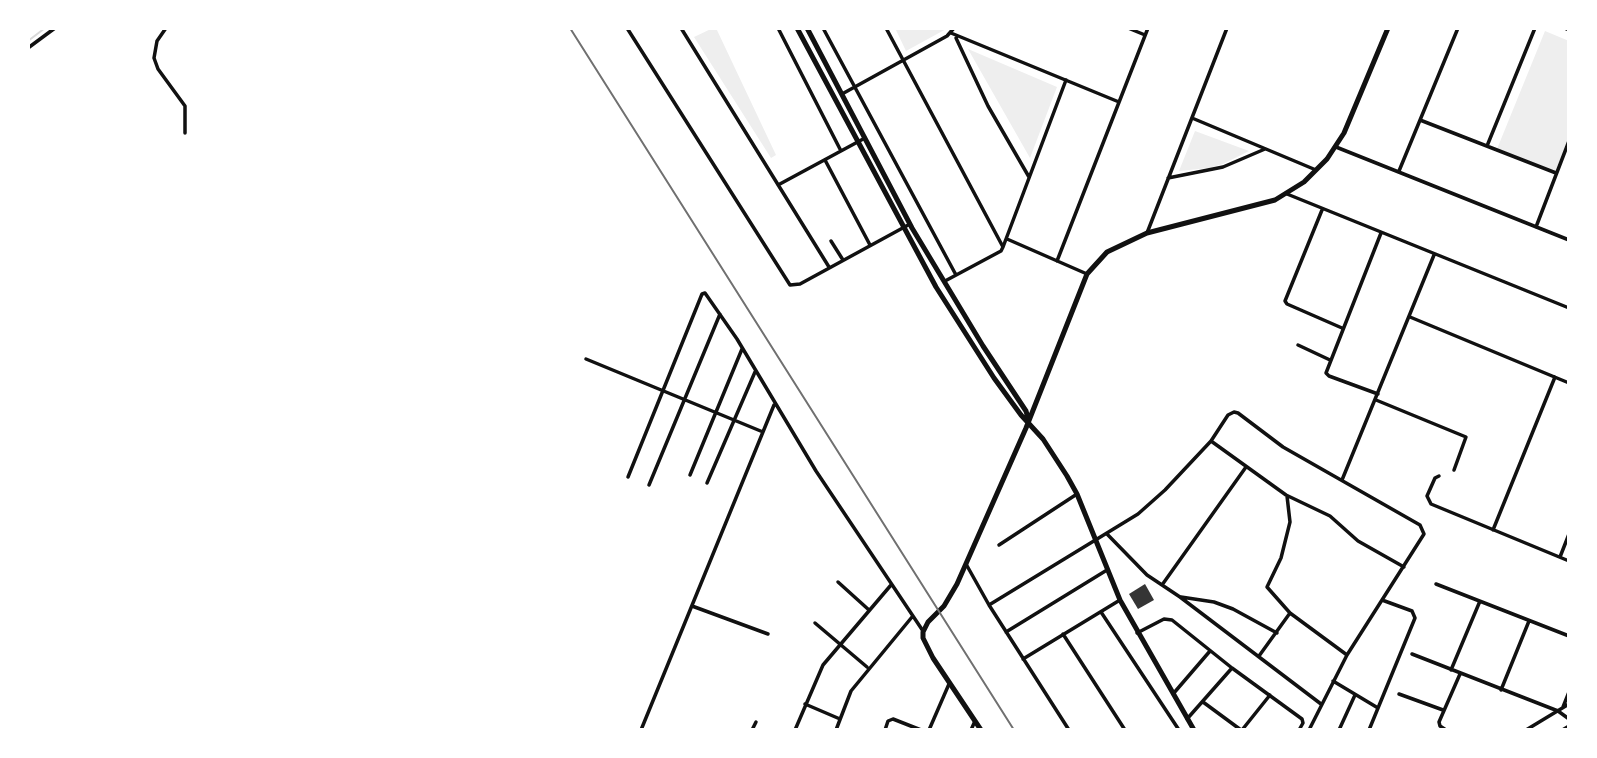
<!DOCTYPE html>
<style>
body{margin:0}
#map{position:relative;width:1597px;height:758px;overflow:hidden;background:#fff;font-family:"Nunito Sans",sans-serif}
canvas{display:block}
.frame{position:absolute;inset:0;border:30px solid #fff;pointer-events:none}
</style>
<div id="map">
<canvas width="1597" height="758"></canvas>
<div class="frame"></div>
</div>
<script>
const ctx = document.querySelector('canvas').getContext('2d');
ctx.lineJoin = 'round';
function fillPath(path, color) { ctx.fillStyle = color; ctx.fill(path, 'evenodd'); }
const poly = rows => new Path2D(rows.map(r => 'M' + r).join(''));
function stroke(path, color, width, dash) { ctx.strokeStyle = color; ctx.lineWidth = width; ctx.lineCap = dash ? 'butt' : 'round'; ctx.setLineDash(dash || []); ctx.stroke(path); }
fillPath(poly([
 [713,28,716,28,776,155,771,158,694,37],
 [895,28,948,28,906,51],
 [1545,31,1569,41,1569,137,1555,172,1497,149],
 [968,49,1057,87,1030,158],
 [1195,131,1249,151,1223,164,1209,168,1179,171]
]), '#eee');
stroke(poly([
 [28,41,45,28]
]), '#d9d9d9', 2);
fillPath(poly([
 [1145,584,1154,600,1138,609,1129,594]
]), '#353535');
stroke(poly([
 [166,28,157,41,154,58,158,69,185,106,185,133],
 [627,28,790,285,800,284,910,224],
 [681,28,829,267],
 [778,28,841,151],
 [823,28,956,275],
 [886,28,1003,247],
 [1128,28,1145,35],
 [1564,28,1569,30],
 [951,33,1119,102],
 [956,38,988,106,1029,177],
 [28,48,55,28],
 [842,94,947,36,954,28],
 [1192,118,1316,170],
 [1420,120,1556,173],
 [1487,146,1535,28],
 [1336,147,1569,240],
 [825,160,870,245],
 [1399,171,1458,28],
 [1168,178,1223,167,1265,149],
 [778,185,865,138],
 [1287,194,1569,308],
 [1322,210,1285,301,1287,304,1342,328],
 [1536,227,1569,141],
 [1147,233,1227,28],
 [1007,239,1087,274],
 [831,241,843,260],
 [1057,261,1148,28],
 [945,281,1001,251,1003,247,1066,80],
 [1410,317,1569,383],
 [1298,345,1330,360],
 [586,359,763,432],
 [1378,394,1329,376,1326,373,1381,233],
 [1376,400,1466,437,1454,470],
 [1211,441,1286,495,1330,516,1358,541,1404,567],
 [690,475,742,349],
 [1439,476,1435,478,1427,496,1431,504,1569,561],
 [628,477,702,294,705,293,737,339,816,471,923,631],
 [1342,480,1434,255],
 [707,483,755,372],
 [649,485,720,314],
 [1287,496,1290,522,1281,558,1267,587,1290,613,1347,655],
 [1493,530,1555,377],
 [1107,534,1147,575,1180,597,1321,704],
 [999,545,1077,494],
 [1560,557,1569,534],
 [966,564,989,605,1069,730],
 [838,582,869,610],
 [1436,584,1569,636],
 [1162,585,1246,467],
 [1181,597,1214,602,1233,609,1277,633],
 [989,605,1138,514,1165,490,1211,441,1228,415,1234,412,1238,413,1283,447,1420,525,1424,534,1347,655,1309,730],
 [692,606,768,634],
 [1101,612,1179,730],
 [815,623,867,667],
 [1006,632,1107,570],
 [1137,633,1164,619,1172,620,1232,668,1302,719,1303,723,1299,730],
 [1063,634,1125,730],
 [1412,654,1558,711,1569,719],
 [1259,656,1290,613],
 [1023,659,1120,600],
 [1451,670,1480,601],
 [1333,681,1378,708],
 [1501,690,1529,621],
 [1173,694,1210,651],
 [1399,694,1443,710],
 [1203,702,1241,730],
 [805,704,840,719],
 [1563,707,1569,692],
 [1187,719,1232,668],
 [641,730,774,405],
 [752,730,756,722],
 [795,730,823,665,891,585],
 [836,730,851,691,912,617],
 [885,730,888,721,893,719,921,730],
 [929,730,949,684],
 [971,730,975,721],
 [1242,730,1270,695],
 [1339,730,1355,695],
 [1369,730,1415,618,1412,611,1382,600],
 [1446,730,1440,726,1439,722,1460,674],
 [1526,730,1569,704]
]), '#111', 3.5);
stroke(poly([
 [797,28,936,287,994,378,1021,415,1043,439,1067,476,1077,494,1120,600,1194,730],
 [807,28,912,228,983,346,1026,411,1028,418],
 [981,730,933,658,923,638,923,632,928,622,944,606,957,584,1026,428,1087,274,1107,252,1147,233,1275,200,1304,182,1327,159,1344,133,1388,28],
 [1564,730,1569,727]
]), '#111', 5);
stroke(poly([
 [570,28,1014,730]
]), '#707070', 2);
</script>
